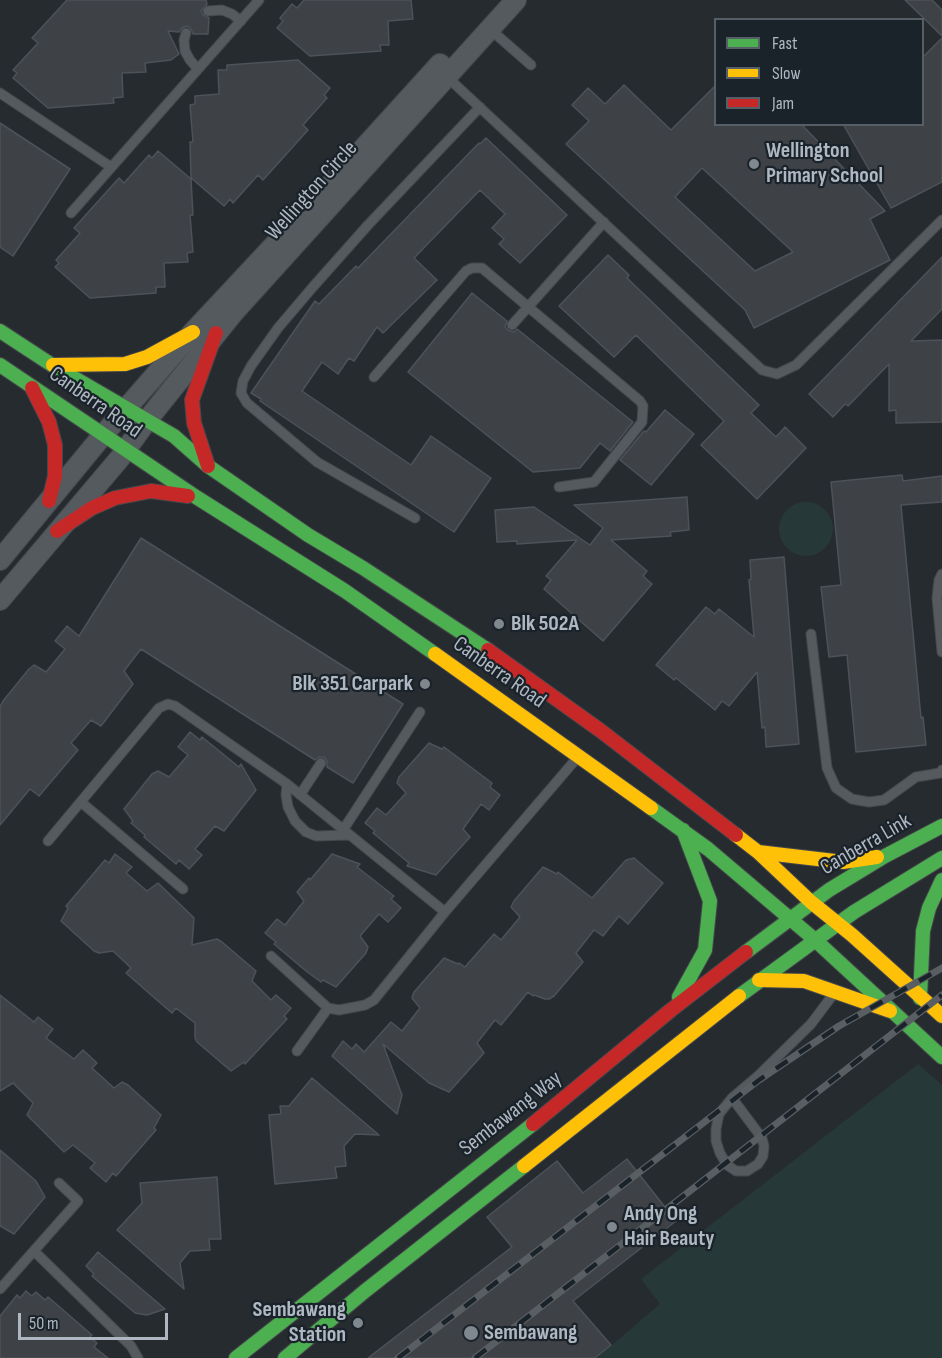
<!DOCTYPE html>
<style>
body{margin:0}
#map{position:relative;width:942px;height:1358px;overflow:hidden;background:#262b30;font-family:"Sofia Sans Condensed",sans-serif}
canvas{display:block}
.legend{position:absolute;left:714px;top:18px;width:210px;height:108px;box-sizing:border-box;background:#1a222a;border:2px solid #565e67;margin:0;padding:8px 10px;list-style:none;font-size:18px;color:#afb8c2}
.legend li{display:flex;align-items:center;gap:12px;height:30px}
.legend b{width:30px;border:2px solid #565e67}
.scale{position:absolute;left:18px;top:1313px;width:150px;height:27px;box-sizing:border-box;border:3px solid #afb8c2;border-top:0;padding-left:8px;font-size:18px;line-height:21px;white-space:nowrap;color:#afb8c2;-webkit-text-stroke:4px #1a222a;paint-order:stroke}
</style>
<div id="map">
<canvas width="942" height="1358"></canvas>
<ul class="legend">
<li><b style="height:8px;background:#4caf50"></b>Fast</li>
<li><b style="height:8px;background:#ffc107"></b>Slow</li>
<li><b style="height:8px;background:#c62828"></b>Jam</li>
</ul>
<div class="scale">50 m</div>
</div>
<script>
const ctx = document.querySelector('canvas').getContext('2d');
ctx.lineJoin = 'round';
function fillPath(path, color) { ctx.fillStyle = color; ctx.fill(path, 'evenodd'); }
const poly = rows => new Path2D(rows.map(r => 'M' + r).join(''));
function stroke(path, color, width, dash) { ctx.strokeStyle = color; ctx.lineWidth = width; ctx.lineCap = dash ? 'butt' : 'round'; ctx.setLineDash(dash || []); ctx.stroke(path); }
function label(font, color, halo, rows, align = 'center') {
  ctx.font = font + ' "Sofia Sans Condensed",sans-serif'; ctx.lineWidth = 4.5; ctx.setLineDash([]); ctx.textBaseline = 'middle'; ctx.strokeStyle = halo; ctx.fillStyle = color; for (const [text, x, y, turn = 0] of rows) {
    ctx.save(); ctx.translate(x, y); ctx.rotate((+turn || 0) * Math.PI / 180); ctx.textAlign = isNaN(turn) ? turn : align; if (halo) ctx.strokeText(text, 0, 0); ctx.fillText(text, 0, 0); ctx.restore();
  }
}
fillPath(poly([
 '779 529a27 27 0 1 1 54 0a27 27 0 1 1-54 0Z',
 [918,1064,942,1085,942,1358,597,1358,660,1304,641,1279]
]), '#273838');
const building = poly([
 [67,0,206,0,207,4,201,11,203,15,209,18,208,34,193,34,191,29,187,26,182,28,179,32,168,31,179,54,171,60,145,63,146,72,122,73,123,97,113,98,114,103,48,108,13,78,17,73,13,70,38,43,32,38,67,0],
 [304,0,411,0,413,19,388,21,389,45,380,45,381,51,310,56,277,28,283,21,280,18,292,4,297,8,304,0],
 [905,0,932,0,942,10,942,36,905,0],
 [942,38,942,182,891,208,843,124,922,124,922,58,942,38],
 [298,60,330,88,324,95,327,98,303,125,308,130,263,180,258,175,233,203,230,199,224,206,191,178,190,142,193,142,190,105,195,104,195,96,219,94,218,70,227,70,227,65,298,60],
 [624,85,671,130,716,85,716,124,801,124,885,211,870,219,890,260,754,328,745,310,566,144,589,121,572,105,588,88,605,104,624,85],
 [702,168,793,252,755,271,675,197,702,168],
 [0,123,70,169,13,256,0,247,0,123],
 [486,138,567,215,520,263,499,244,504,239,492,228,505,214,480,190,414,258,437,280,383,333,377,327,354,361,349,358,338,374,322,362,302,391,411,465,431,436,491,478,454,532,260,401,261,399,251,393,315,301,319,304,356,266,358,268,479,143,480,144,486,138],
 [158,151,191,179,193,215,190,215,193,252,187,253,188,262,164,263,165,287,156,287,156,293,90,298,55,267,59,263,56,260,80,233,74,228,119,178,124,183,149,155,152,158,158,151],
 [608,255,629,275,627,278,759,405,751,413,776,437,785,427,806,448,757,499,701,445,724,421,636,335,614,357,559,306,608,255],
 [942,257,942,309,911,341,942,340,942,422,896,423,896,410,889,411,889,364,848,406,845,404,833,417,809,394,942,257],
 [472,293,507,321,505,327,508,330,514,332,517,329,633,422,610,451,600,443,580,468,533,472,408,372,472,293],
 [665,410,694,434,651,485,620,460,644,431,646,432,665,410],
 [902,475,903,481,942,476,942,502,901,505,921,718,923,717,926,745,856,752,847,655,829,657,821,587,841,585,831,482,902,475],
 [687,497,689,530,670,532,671,536,611,540,647,571,643,576,652,584,603,641,544,589,551,580,546,576,577,540,517,544,517,541,497,542,495,510,534,507,590,545,603,528,574,505,687,497],
 [141,538,403,704,353,783,327,767,327,761,324,757,319,757,315,760,141,649,124,671,133,684,101,726,91,720,71,743,78,750,39,796,30,789,0,825,0,707,3,701,29,669,34,665,46,672,65,649,55,641,67,626,79,636,141,538],
 [784,557,799,744,766,747,765,727,762,728,757,672,729,706,722,701,715,710,676,678,674,680,656,665,706,607,715,614,719,609,754,637,749,580,751,579,750,560,784,557],
 [190,732,200,740,202,737,239,767,241,764,256,790,224,831,215,826,195,849,202,855,189,869,179,860,176,864,144,837,145,835,131,823,133,821,124,809,152,774,158,771,169,777,188,755,178,747,190,732],
 [429,743,442,749,444,747,492,783,490,787,500,795,489,810,481,804,463,829,470,837,436,875,407,866,409,863,373,833,375,831,365,823,377,808,386,815,406,793,397,783,399,777,429,743],
 [115,854,132,867,126,873,147,891,158,883,190,914,194,918,192,945,217,939,222,942,256,971,252,981,271,1000,276,995,291,1008,284,1016,287,1019,245,1064,244,1062,231,1071,197,1042,195,1038,195,1023,176,1008,172,1013,158,1001,126,973,131,968,113,951,99,953,94,951,61,921,68,908,66,906,105,860,109,863,115,854],
 [332,854,360,864,357,867,394,896,391,899,401,908,388,922,379,914,360,936,368,947,366,953,336,987,323,980,321,982,306,971,274,944,276,942,265,933,277,919,285,925,304,901,297,892,309,878,310,880,332,854],
 [634,858,663,883,628,924,619,916,603,936,594,930,576,953,583,962,554,996,549,999,545,999,534,995,533,996,528,992,501,1025,495,1020,477,1043,484,1053,449,1092,429,1083,383,1044,402,1095,397,1114,332,1056,343,1041,352,1049,356,1044,364,1052,391,1022,402,1031,420,1008,412,998,414,992,444,958,458,964,459,963,465,967,494,934,501,940,520,917,511,907,514,901,543,867,557,874,558,872,592,898,626,860,634,858],
 [0,995,34,1022,38,1017,53,1029,46,1038,74,1059,83,1050,97,1063,92,1068,114,1088,122,1082,128,1085,161,1115,154,1128,156,1130,116,1176,113,1173,106,1182,90,1168,95,1163,73,1145,64,1152,27,1115,33,1103,13,1083,0,1091,0,995],
 [312,1078,379,1135,355,1134,344,1146,346,1166,335,1167,337,1178,275,1184,269,1115,281,1114,280,1106,289,1106,312,1078],
 [0,1150,36,1181,45,1197,14,1234,0,1226,0,1150],
 [627,1159,676,1221,573,1301,611,1345,595,1358,368,1358,512,1247,487,1217,557,1161,583,1193,627,1159],
 [217,1177,221,1239,209,1239,210,1250,190,1251,180,1263,184,1289,117,1230,142,1203,140,1183,217,1177],
 [98,1252,165,1309,147,1315,135,1313,92,1276,94,1274,86,1266,98,1252],
 [26,1291,32,1296,36,1292,45,1300,48,1297,92,1335,90,1337,97,1343,94,1347,108,1358,0,1358,0,1316,17,1295,20,1298,26,1291]
]);
fillPath(building, '#3e4247');
stroke(building, '#4d5258', 1.5);
const lane = poly([
 [208,11,222,10,232,14,241,21],
 [491,30,531,65],
 [186,33,184,40,185,51,190,60,197,68],
 [445,75,762,370,777,374,796,365,942,220],
 [0,93,111,167],
 [71,213,259,0],
 [512,325,604,222],
 [374,377,466,271,472,268,482,268,640,401,643,406,642,422,594,482,559,487],
 [415,518,317,462,247,403,241,393,243,381,251,366,278,328,312,288,368,225,480,107],
 [942,574,939,580,937,598,942,652],
 [811,634,827,768,836,788,852,799,869,802,884,800,916,777,940,773,942,770],
 [287,784,286,795,288,807,295,821,306,832,316,836,349,835],
 [300,795,321,763],
 [81,802,183,889],
 [343,830,420,712],
 [48,841,159,708,168,704,175,706,287,784,445,912],
 [271,956,328,1008,339,1010,365,1005,374,1000,445,912,577,758],
 [297,1051,328,1008],
 [732,1098,762,1138,764,1146,763,1156,758,1164,747,1171,736,1171,727,1165,720,1153,716,1141,716,1129,719,1114,732,1098,758,1076,811,1024,832,996],
 [34,1251,131,1346,138,1358],
 [0,1289,78,1201,59,1183]
]);
const street = poly([
 [0,560,103,435,193,332,322,194,440,64],
 [0,600,120,458,148,419,233,313,516,0]
]);
const fast = poly([
 [0,331,52,365,174,436,208,466,308,535,363,568,488,650],
 [0,365,196,497,345,591,435,654],
 [651,808,708,849,814,939,942,1057],
 [746,952,829,890,885,856,942,826],
 [739,996,854,912,942,858],
 [679,997,705,950,710,901,683,830],
 [920,998,923,931,929,908,942,880],
 [236,1358,533,1124],
 [285,1358,365,1291,524,1166]
]);
const slow = poly([
 [53,365,125,364,147,357,193,332],
 [435,654,651,808],
 [736,835,758,852,811,902,852,935,942,1016],
 [758,852,843,862,877,857],
 [759,980,804,981,890,1011],
 [524,1166,739,996]
]);
const jam = poly([
 [32,388,49,422,55,445,55,476,49,501],
 [208,466,194,423,192,400,216,333],
 [57,531,92,508,115,498,151,491,188,496],
 [488,650,601,731,736,835],
 [533,1124,671,1010,746,952]
]);
stroke(lane, '#44474b', 11);
stroke(street, '#44474b', 22);
stroke(fast, '#44474b', 16);
stroke(slow, '#44474b', 16);
stroke(jam, '#44474b', 16);
stroke(lane, '#555a5f', 9);
stroke(street, '#555a5f', 20);
stroke(fast, '#4caf50', 14);
stroke(slow, '#ffc107', 14);
stroke(jam, '#c62828', 14);
const rail = poly([
 [398,1358,759,1080,839,1026,942,968],
 [475,1358,942,995]
]);
stroke(rail, '#595e62', 7);
stroke(rail, '#1a222a', 4.5, [14]);
for (const [x, y, r, color] of [
 [754,164,6,"#7f878f"],
 [499,624,6,"#7f878f"],
 [425,684,6,"#7f878f"],
 [612,1227,6,"#7f878f"],
 [358,1323,6,"#7f878f"],
 [471,1333,8,"#7f878f"]
]) { const dot = new Path2D(); dot.arc(x, y, r, 0, 2 * Math.PI); ctx.fillStyle = color; ctx.fill(dot); stroke(dot, '#1a222a', 2); }
label('bold 22px', '#afb8c2', '#1a222a', [
 ["Wellington",766,151],
 ["Primary School",766,176],
 ["Blk 502A",511,624],
 ["Blk 351 Carpark",413,684,"right"],
 ["Andy Ong",624,1214],
 ["Hair Beauty",624,1239],
 ["Sembawang",346,1310,"right"],
 ["Station",346,1335,"right"],
 ["Sembawang",484,1333]
], 'left');
label('22px', '#afb8c2', '#1a222a', [
 ["Wellington Circle",312,191,-48],
 ["Canberra Road",95,403,35],
 ["Canberra Road",499,673,35],
 ["Canberra Link",866,845,-30],
 ["Sembawang Way",511,1114,-38]
]);
</script>
